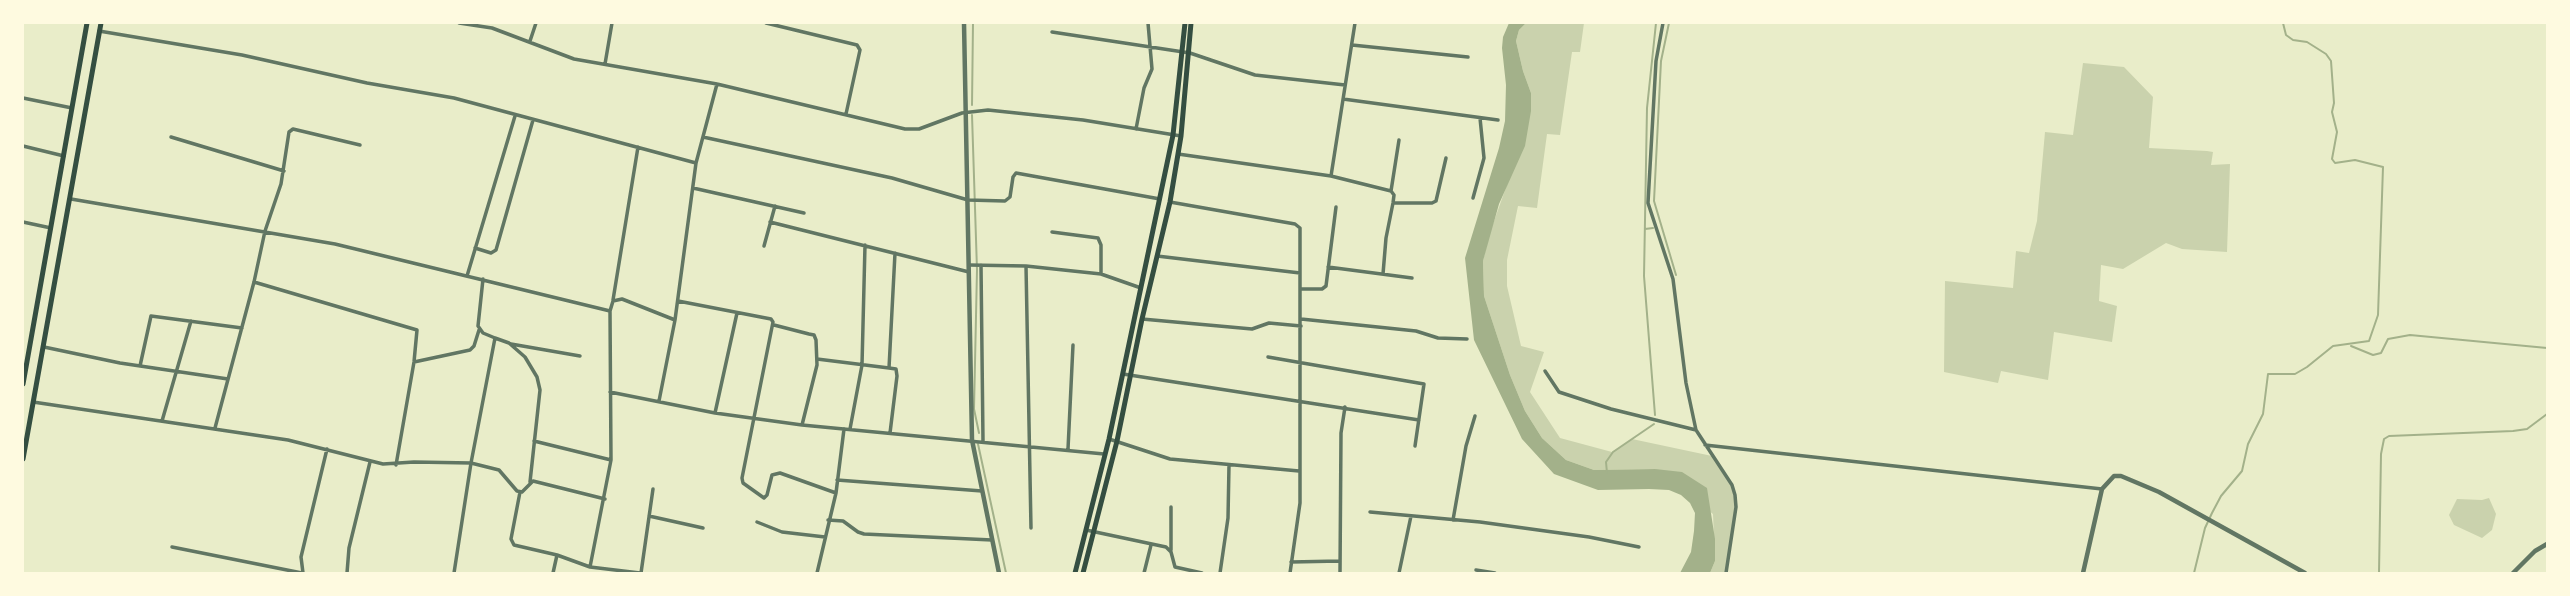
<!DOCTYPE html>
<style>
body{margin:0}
#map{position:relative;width:2570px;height:596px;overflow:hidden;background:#e9edc9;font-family:"Noto Sans",sans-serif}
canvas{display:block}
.frame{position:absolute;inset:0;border:24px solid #fefae0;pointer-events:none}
</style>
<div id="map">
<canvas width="2570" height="596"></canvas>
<div class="frame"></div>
</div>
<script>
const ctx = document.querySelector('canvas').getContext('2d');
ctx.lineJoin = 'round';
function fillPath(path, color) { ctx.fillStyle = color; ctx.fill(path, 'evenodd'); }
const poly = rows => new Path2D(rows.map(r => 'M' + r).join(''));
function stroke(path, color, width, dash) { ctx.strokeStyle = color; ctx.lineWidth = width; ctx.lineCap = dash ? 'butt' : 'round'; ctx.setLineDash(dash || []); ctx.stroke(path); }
fillPath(poly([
 [1526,23,1584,23,1580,52,1572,52,1560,135,1547,134,1537,208,1518,206,1507,260,1507,286,1521,346,1544,352,1530,392,1560,438,1612,452,1632,439,1712,456,1732,485,1736,507,1726,573,1710,573,1715,561,1713,514,1655,469,1594,470,1566,460,1542,438,1525,411,1510,375,1484,296,1483,261,1489,235,1508,182,1531,93,1523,71,1516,41,1519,30],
 [2083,63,2124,67,2153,97,2149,148,2207,151,2213,152,2211,165,2230,164,2227,252,2182,249,2166,243,2123,269,2101,265,2099,301,2117,306,2112,342,2054,332,2048,380,2001,371,1998,383,1944,372,1945,281,2013,288,2016,251,2029,253,2037,221,2045,132,2073,135],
 [2489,498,2496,514,2492,530,2482,538,2454,525,2449,515,2457,499,2482,500]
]), '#cad2ad');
fillPath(poly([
 [1509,23,1526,23,1519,30,1516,41,1523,71,1531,93,1531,111,1525,146,1499,204,1483,261,1484,296,1510,375,1525,411,1542,438,1566,460,1594,470,1655,469,1682,472,1707,488,1715,539,1715,561,1710,573,1680,573,1691,552,1694,531,1695,513,1690,503,1681,495,1669,490,1649,489,1598,490,1554,474,1522,439,1474,340,1465,258,1499,148,1505,121,1506,85,1502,48,1503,37]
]), '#a3b18a');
stroke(poly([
 [1669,23,1661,61,1654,201,1676,275],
 [972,105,973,23],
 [972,115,977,270,974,409,979,433],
 [1645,229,1653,228],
 [2351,346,2373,355,2381,353,2388,339,2410,335,2547,348],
 [1655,415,1644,276,1647,108,1656,23],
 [978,444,1006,573],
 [1607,473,1606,462,1613,452,1654,424],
 [2194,573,2205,528,2212,513,2221,496,2242,471,2248,444,2263,414,2268,374,2295,374,2307,367,2333,346,2369,341,2378,315,2383,167,2355,160,2335,163,2332,159,2337,132,2332,112,2334,103,2331,61,2326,54,2307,42,2293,40,2286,35,2283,23],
 [2379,573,2381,454,2384,439,2389,436,2513,431,2527,429,2547,414]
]), '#a3b18a', 2);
stroke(poly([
 [459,23,492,28,574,59,717,84,905,129,919,129,962,113,988,110,1083,120,1181,136],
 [766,23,857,45,860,50,846,114],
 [1663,23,1656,61,1648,203,1673,279,1686,383,1696,430,1732,485,1735,495,1736,507,1726,573],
 [99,31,242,55,367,83,454,98,696,163],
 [1052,32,1190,53,1255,75,1345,85],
 [530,41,536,23],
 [1352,45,1468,57],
 [605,64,612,23],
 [23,98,72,108],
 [1343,99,1498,120],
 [1136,129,1144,88,1152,69,1148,23],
 [171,137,284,171],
 [703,137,892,178,968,200,1005,201,1010,197,1013,177,1016,173,1160,199],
 [23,146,64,156],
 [1178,154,1331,176,1391,191,1394,195,1393,203,1386,238,1383,274],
 [1331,176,1355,23],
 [693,188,804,213],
 [1391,191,1399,140],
 [1473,198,1484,158,1480,118],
 [71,199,335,244,610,311],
 [1170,202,1295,224,1300,228,1300,503,1290,573],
 [1393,203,1432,203,1436,201,1446,158],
 [23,222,51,228],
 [770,222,969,272],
 [1052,232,1098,238,1101,245,1101,274],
 [764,246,775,206],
 [475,248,491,253,496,250,533,120],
 [1157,256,1300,273],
 [969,265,1026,266],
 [981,265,983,441],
 [1328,267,1412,278],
 [467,276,515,116],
 [254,282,417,330,414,362,396,465],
 [1300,289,1322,289,1326,286,1336,207],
 [613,300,638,147],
 [678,301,771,319,773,322,742,478,743,483,764,498,767,495,772,475,780,473,836,493],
 [1142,319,1252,329,1269,323,1301,326],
 [1301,319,1416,331,1438,338,1467,339],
 [774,325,809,334,814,335,816,340,817,365,802,425],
 [495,338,509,343,525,357,537,377,540,390,530,482],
 [511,344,580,356],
 [44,347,120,363,228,379],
 [1268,357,1424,384,1415,446],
 [817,359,889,368,895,253],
 [414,362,470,350,474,346,479,330],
 [140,366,151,316,242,328],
 [889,368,896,369,897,376,890,433],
 [1545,371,1559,392,1611,409,1696,430],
 [1123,374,1419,420],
 [610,392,715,413,802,425,1104,454],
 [659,401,675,320,696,163,717,84],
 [33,402,288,440,383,464,414,462,471,463,499,470,517,491,522,492,533,481,605,499],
 [715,413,737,313],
 [162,421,191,321],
 [215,428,254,282,265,231,281,184,289,132,293,129,360,145],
 [850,429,862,365,865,245],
 [1109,439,1170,459,1299,471],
 [534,441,611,460],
 [1705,445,2102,489],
 [1068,449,1073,345],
 [837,480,982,491],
 [520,492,511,539,514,545,557,555],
 [1171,507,1171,550],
 [1370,512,1480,522,1589,537,1639,547],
 [649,516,703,528],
 [828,520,843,521,858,532,864,534,992,540],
 [1453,520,1466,446,1475,416],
 [757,522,782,532,825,537],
 [1031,528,1026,266,1101,274,1141,288],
 [1086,530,1166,547,1171,552,1175,567,1202,573],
 [172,547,302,573],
 [1291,562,1340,561],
 [590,567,611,460,610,311,613,301,622,299,675,320],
 [1476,570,1495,573],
 [303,573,301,557,327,449],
 [347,573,349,548,370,462],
 [454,573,471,463,495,338,483,333,478,326,483,279],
 [553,573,557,555,590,567,640,573],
 [641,573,653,489],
 [817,573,836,493,844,429],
 [1144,573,1151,545],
 [1220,573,1228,518,1229,465],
 [1340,573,1341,433,1345,407],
 [1399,573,1411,516]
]), '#617663', 3.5);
stroke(poly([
 [964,23,972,440,999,573],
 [2083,573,2102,489,2114,476,2121,476,2159,492,2305,573],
 [2513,573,2535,551,2547,544]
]), '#617663', 4.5);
stroke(poly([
 [23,384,87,23],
 [23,459,101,23],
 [1075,573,1109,439,1173,135,1185,23],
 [1083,573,1117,441,1142,319,1170,202,1181,136,1191,23]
]), '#344e41', 5);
</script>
